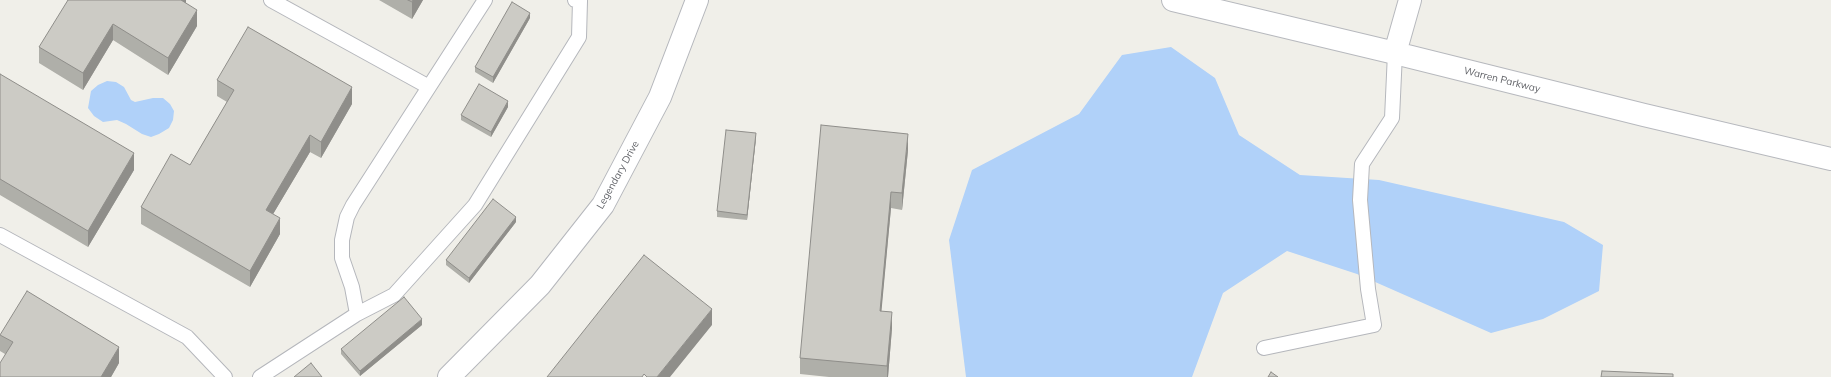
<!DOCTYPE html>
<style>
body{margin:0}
canvas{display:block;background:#f0efe9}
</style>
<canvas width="1831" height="377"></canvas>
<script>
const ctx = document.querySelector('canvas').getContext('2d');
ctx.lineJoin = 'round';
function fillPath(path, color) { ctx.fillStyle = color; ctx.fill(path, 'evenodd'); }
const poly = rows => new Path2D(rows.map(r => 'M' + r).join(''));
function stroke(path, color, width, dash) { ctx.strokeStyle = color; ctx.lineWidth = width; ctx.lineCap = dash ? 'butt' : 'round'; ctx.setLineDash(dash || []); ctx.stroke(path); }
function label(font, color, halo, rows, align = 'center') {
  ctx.font = font + ' Mulish,sans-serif'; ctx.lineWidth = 4; ctx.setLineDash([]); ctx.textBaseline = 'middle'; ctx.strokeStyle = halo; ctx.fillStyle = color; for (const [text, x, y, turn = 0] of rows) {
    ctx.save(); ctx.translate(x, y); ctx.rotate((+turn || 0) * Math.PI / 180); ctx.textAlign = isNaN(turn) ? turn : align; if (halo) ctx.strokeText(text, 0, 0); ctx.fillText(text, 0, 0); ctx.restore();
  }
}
fillPath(poly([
 [1171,47,1215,78,1239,135,1300,175,1379,180,1564,222,1603,245,1599,291,1543,319,1491,333,1357,274,1287,251,1223,293,1192,377,966,377,949,240,972,170,1079,114,1122,55],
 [107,81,116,82,124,87,131,100,135,102,153,98,163,98,170,104,174,111,173,120,169,128,159,134,151,137,142,134,126,124,117,120,103,122,94,116,88,108,91,91,98,85]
]), '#b0d1f9');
const service = poly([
 [271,0,429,87],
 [0,235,187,337,225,377],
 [357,314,352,287,342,258,342,240,347,217,353,205,485,0],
 [1264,348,1374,325,1368,289,1360,200,1362,164,1392,118,1395,53],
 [260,377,357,314,394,295,475,205,579,37,580,1,575,0]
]);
const tertiary = poly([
 [449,377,540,285,603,205,660,97,697,0]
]);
const secondary = poly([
 [1173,0,1395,53,1644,115,1831,159],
 [1395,53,1410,0]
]);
stroke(service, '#b5b7bc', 16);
stroke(tertiary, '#b5b7bc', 24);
stroke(secondary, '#b7b9be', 24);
stroke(service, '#fff', 14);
stroke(tertiary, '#fff', 22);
stroke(secondary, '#fff', 22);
fillPath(poly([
 [186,0,186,3,197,26,168,75,113,40,83,90,39,63,39,47],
 [379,0,423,0,412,19],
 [530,18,493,83,475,72,475,67],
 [0,74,134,170,88,247,0,195],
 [217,80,352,104,321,158,310,152,273,214,280,234,250,287,141,224,141,207,190,165,227,102,217,96],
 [508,107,491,137,461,120,461,115],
 [756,138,747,220,717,217,717,211],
 [908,150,902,210,891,208,881,311,892,328,888,377,829,377,800,374,800,358],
 [516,222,469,283,446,265,446,260],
 [422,325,360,376,341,354,341,349],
 [0,335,119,363,111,377,0,377,5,354,0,351]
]), '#afafa9');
fillPath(poly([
 [180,0,186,0,186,6],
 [413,0,423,0,412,19,412,2],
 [197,10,197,26,168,75,168,58],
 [530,13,530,18,493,83,493,77],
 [113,24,113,40,83,90,83,73],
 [352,87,352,104,321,158,321,142],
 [508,101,508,107,491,137,491,132],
 [756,133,756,138,747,220,747,215],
 [908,134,908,150,902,210,902,193],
 [310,135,310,152,266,226,266,210],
 [134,153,134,170,88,247,88,231],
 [891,192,891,208,880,327,880,311],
 [516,217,516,222,469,283,469,278],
 [280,218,280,234,250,287,250,271],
 [712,309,712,325,670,377,657,377],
 [892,312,892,328,888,377,887,377,887,366],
 [422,319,422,325,360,376,360,371],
 [119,347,119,363,111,377,101,377]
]), '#8f8e8a');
const building = poly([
 [68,0,181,0,197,10,168,58,113,24,83,73,39,47,68,0],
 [408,0,413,0,412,2,408,0],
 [512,2,530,13,493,77,475,67,512,2],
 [248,27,352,87,321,142,310,135,266,210,280,218,250,271,141,207,171,154,190,165,234,90,217,80,248,27],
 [0,74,134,153,88,231,0,179,0,74],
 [479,84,508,101,491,132,461,115,479,84],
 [821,125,908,134,902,193,891,192,880,311,892,312,887,366,800,358,821,125],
 [726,130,756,133,747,215,717,211,726,130],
 [493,199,516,217,469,278,446,260,493,199],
 [644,255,712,309,657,377,647,377,644,374,642,377,547,377,644,255],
 [27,291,119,347,101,377,0,377,0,363,13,342,0,335,27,291],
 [404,297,422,319,360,371,341,349,404,297],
 [311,363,322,377,294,377,311,363],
 [1602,371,1673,374,1673,377,1601,377,1602,371],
 [1271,372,1278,377,1268,377,1271,372]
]);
fillPath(building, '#cccbc5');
stroke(building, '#8f8e8a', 1);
label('10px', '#606267', '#fff', [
 ["Warren Parkway",1502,80,14],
 ["Legendary Drive",618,175,-61]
]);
</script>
